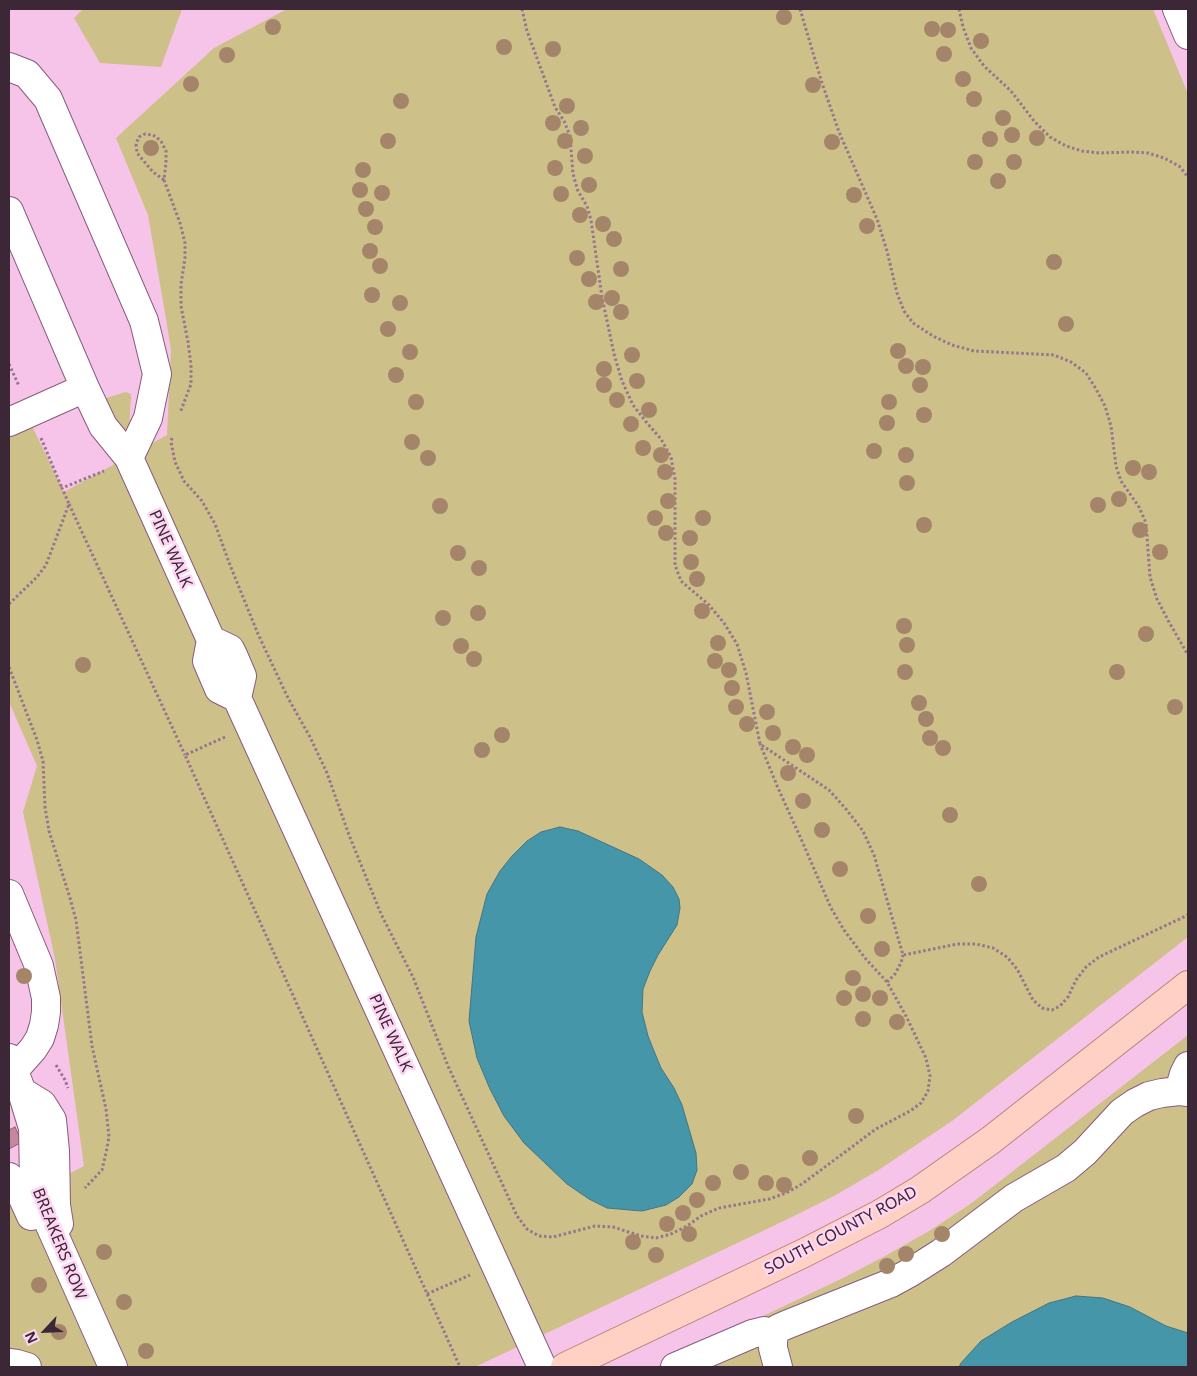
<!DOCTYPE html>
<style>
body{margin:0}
#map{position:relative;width:1197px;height:1376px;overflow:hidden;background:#f7c4e9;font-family:"Noto Sans",sans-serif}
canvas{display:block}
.frame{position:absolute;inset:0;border:10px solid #3b2735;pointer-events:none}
.north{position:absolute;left:20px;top:1306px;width:50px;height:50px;-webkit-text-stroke:4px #fed5f3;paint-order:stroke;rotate:245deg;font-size:14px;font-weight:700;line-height:20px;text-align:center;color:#3b2735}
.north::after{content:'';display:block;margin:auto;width:18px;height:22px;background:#3b2735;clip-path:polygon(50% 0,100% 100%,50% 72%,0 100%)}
</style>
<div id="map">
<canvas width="1197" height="1376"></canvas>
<div class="frame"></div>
<div class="north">N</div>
</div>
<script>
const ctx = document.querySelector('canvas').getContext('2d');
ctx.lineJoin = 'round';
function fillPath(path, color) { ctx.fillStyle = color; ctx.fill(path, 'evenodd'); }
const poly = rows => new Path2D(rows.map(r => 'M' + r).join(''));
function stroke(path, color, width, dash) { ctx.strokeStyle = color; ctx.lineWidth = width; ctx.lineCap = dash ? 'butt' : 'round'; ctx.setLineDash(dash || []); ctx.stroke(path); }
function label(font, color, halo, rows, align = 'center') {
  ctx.font = font + ' "Noto Sans",sans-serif'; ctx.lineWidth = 5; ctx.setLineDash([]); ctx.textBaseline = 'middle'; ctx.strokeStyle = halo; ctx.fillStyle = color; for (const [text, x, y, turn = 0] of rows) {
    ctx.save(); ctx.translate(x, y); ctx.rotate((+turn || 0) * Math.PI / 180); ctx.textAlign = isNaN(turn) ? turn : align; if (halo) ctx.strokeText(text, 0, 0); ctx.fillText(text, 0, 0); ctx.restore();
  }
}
fillPath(poly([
 [83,9,182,9,161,67,100,63,74,18],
 [287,9,1153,9,1188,94,1188,937,952,1121,877,1171,834,1196,788,1219,475,1367,9,1367,9,1205,84,1166,55,959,23,812,37,766,9,702,9,436,32,426,64,492,167,435,171,350,165,313,148,215,116,138,214,48],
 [126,392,131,394,131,398,129,429,128,432,125,431,104,407,106,398],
 [1188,1035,1188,1367,656,1367,843,1278,887,1255,929,1231,969,1205,1004,1178]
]), '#cdc089');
const water = poly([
 [560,827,578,831,639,859,662,875,673,887,679,899,680,908,677,925,658,955,650,971,643,989,642,1012,648,1036,654,1051,661,1068,674,1088,682,1105,696,1153,697,1170,692,1184,679,1197,666,1205,642,1211,607,1208,589,1199,567,1184,524,1143,504,1116,490,1089,477,1058,469,1021,476,937,487,894,500,871,512,856,527,841,541,832,560,827],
 [1076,1296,1103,1298,1130,1307,1166,1326,1188,1333,1188,1367,959,1367,961,1363,981,1341,1012,1322,1049,1303,1076,1296]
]);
fillPath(water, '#4696aa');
stroke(water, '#437587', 1);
const building = poly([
 [15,1127,22,1142,9,1149,9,1130,15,1127]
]);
fillPath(building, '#c6879d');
stroke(building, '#935d70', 1);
const minor = poly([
 [1177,9,1188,35],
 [9,67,27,74,48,99,144,321,157,374,148,418,129,458],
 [9,211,85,388,103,426,129,458,211,640],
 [9,422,85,388],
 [211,640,230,649,233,655,242,676,237,698],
 [211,640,207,661,219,689,237,698],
 [237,698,542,1367],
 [9,894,39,966,46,998,46,1012,44,1025,40,1038,33,1049,9,1076],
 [9,1058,22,1092,33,1128,34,1180,44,1212,113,1367],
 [1179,1091,1184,1074,1188,1066],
 [24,1093,42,1104,52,1120,55,1151,56,1205,59,1224],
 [9,1177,17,1185,31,1216],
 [9,1363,17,1364,27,1367],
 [675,1367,752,1334,764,1331,774,1335],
 [778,1367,773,1348,773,1342,774,1335,777,1329,786,1325,891,1283,911,1272,941,1253,1014,1198,1066,1168,1085,1152,1122,1112,1135,1103,1149,1096,1162,1093,1179,1091,1188,1092]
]);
const major = poly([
 [565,1367,804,1253,880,1214,920,1190,991,1140,1188,985]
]);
stroke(minor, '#885b7d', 30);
stroke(major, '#ba8279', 30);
stroke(poly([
 [522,9,527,31,555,107,564,121,570,136,573,174,578,191,587,206,591,220,602,297,614,354,622,381,633,405,647,423,661,439,671,457,675,479,675,565,681,581,709,605,724,623,737,644,746,673,760,744,829,790,846,809,863,831,874,855,903,955,958,944,976,944,993,948,1007,957,1017,969,1033,1000,1042,1008,1052,1010,1060,1006,1068,997,1076,980,1086,967,1099,957,1188,915],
 [800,9,822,83,839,132,877,219,887,251,897,293,904,311,913,323,933,336,952,345,974,351,1054,355,1071,362,1086,373,1096,389,1105,406,1111,426,1116,466,1121,481,1139,507,1146,523,1150,577,1157,599,1169,622,1188,655],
 [959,9,963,27,971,48,984,66,1011,91,1034,121,1050,137,1066,146,1082,151,1099,153,1131,152,1148,153,1164,158,1179,166,1188,177],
 [164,180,153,172,137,153,136,144,139,137,145,134,153,135,161,141,166,151,166,163,164,180,180,223,185,243,185,258,181,284,181,306,188,342,191,365,191,384,180,413],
 [9,364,19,386],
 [41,438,62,488],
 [172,438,171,442,175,462,184,481,202,501,215,524,230,565,258,634,288,698,310,737,327,773,349,835,381,914,413,977,448,1066,517,1216,527,1229,539,1236,553,1237,595,1226,613,1227,641,1236,656,1238,671,1234,687,1226,701,1216,719,1208,769,1199,786,1193,802,1184,876,1129,910,1111,921,1103,928,1091,930,1076,926,1058,906,1016,887,982,865,958,844,930,831,908,802,841,778,788,760,744],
 [69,504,185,755],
 [9,604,37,577,46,565,69,504,62,488,104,471],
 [9,667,37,740,43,761,45,807,49,831,70,898,76,920,92,1046,106,1109,109,1137,106,1153,102,1170,85,1188],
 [225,737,185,755,460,1367],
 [887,982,895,974,901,963,903,955],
 [56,1065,65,1080,68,1088],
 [427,1294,470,1275]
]), '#98748e', 3, [2.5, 2.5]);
stroke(minor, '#fff', 28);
stroke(major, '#ffd1c4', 28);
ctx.fillStyle = '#a58569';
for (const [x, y] of [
 [784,17],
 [273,27],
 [932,29],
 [948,30],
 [981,41],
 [504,47],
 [553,49],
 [944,54],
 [227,55],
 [963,79],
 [191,84],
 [813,85],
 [974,99],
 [401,101],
 [567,106],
 [1003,118],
 [553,123],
 [581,128],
 [1012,135],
 [1037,138],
 [990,139],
 [388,141],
 [565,141],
 [832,142],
 [151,148],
 [585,156],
 [975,162],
 [1014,162],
 [555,168],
 [363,170],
 [998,181],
 [589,185],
 [360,190],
 [382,193],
 [561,194],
 [854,195],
 [366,209],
 [580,215],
 [603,224],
 [867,226],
 [375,227],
 [614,239],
 [370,251],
 [577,258],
 [1054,262],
 [380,266],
 [621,269],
 [589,279],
 [372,295],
 [612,298],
 [596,302],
 [400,303],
 [621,312],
 [1066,324],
 [388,329],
 [898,351],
 [410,352],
 [632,355],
 [906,366],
 [923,367],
 [604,369],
 [396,375],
 [637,381],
 [604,385],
 [920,385],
 [617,400],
 [416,402],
 [889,402],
 [649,410],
 [924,415],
 [887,423],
 [631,424],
 [412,442],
 [643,448],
 [874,451],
 [661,455],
 [906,455],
 [428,458],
 [1133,468],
 [665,472],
 [1149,472],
 [907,483],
 [1119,499],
 [668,501],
 [1098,505],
 [440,506],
 [655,518],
 [703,518],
 [924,525],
 [1140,530],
 [666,533],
 [690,538],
 [1160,552],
 [458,553],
 [691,562],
 [479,568],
 [697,579],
 [702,611],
 [478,613],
 [443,618],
 [904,626],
 [1146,634],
 [718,643],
 [907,645],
 [461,646],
 [474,659],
 [715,661],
 [83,665],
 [729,670],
 [905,672],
 [1117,672],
 [732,688],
 [919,703],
 [736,707],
 [1175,707],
 [767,712],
 [926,719],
 [747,724],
 [773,733],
 [502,735],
 [930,738],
 [793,747],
 [943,748],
 [482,750],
 [807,755],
 [788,773],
 [803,801],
 [950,815],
 [822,830],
 [840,869],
 [979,884],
 [868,916],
 [882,949],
 [24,976],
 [853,978],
 [863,994],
 [844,998],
 [880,998],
 [863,1019],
 [897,1022],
 [856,1116],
 [810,1158],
 [741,1172],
 [713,1183],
 [766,1183],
 [784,1185],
 [697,1200],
 [683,1213],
 [667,1224],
 [689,1234],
 [942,1234],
 [633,1242],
 [104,1252],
 [906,1254],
 [656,1255],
 [887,1266],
 [39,1285],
 [124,1302],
 [59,1332],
 [146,1351]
]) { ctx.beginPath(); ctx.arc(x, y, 8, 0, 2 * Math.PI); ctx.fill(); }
label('16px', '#3b2735', '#fed5f3', [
 ["PINE WALK",170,549,66],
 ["PINE WALK",390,1033,66],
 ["SOUTH COUNTY ROAD",841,1231,-28],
 ["BREAKERS ROW",59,1244,68]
]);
</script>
